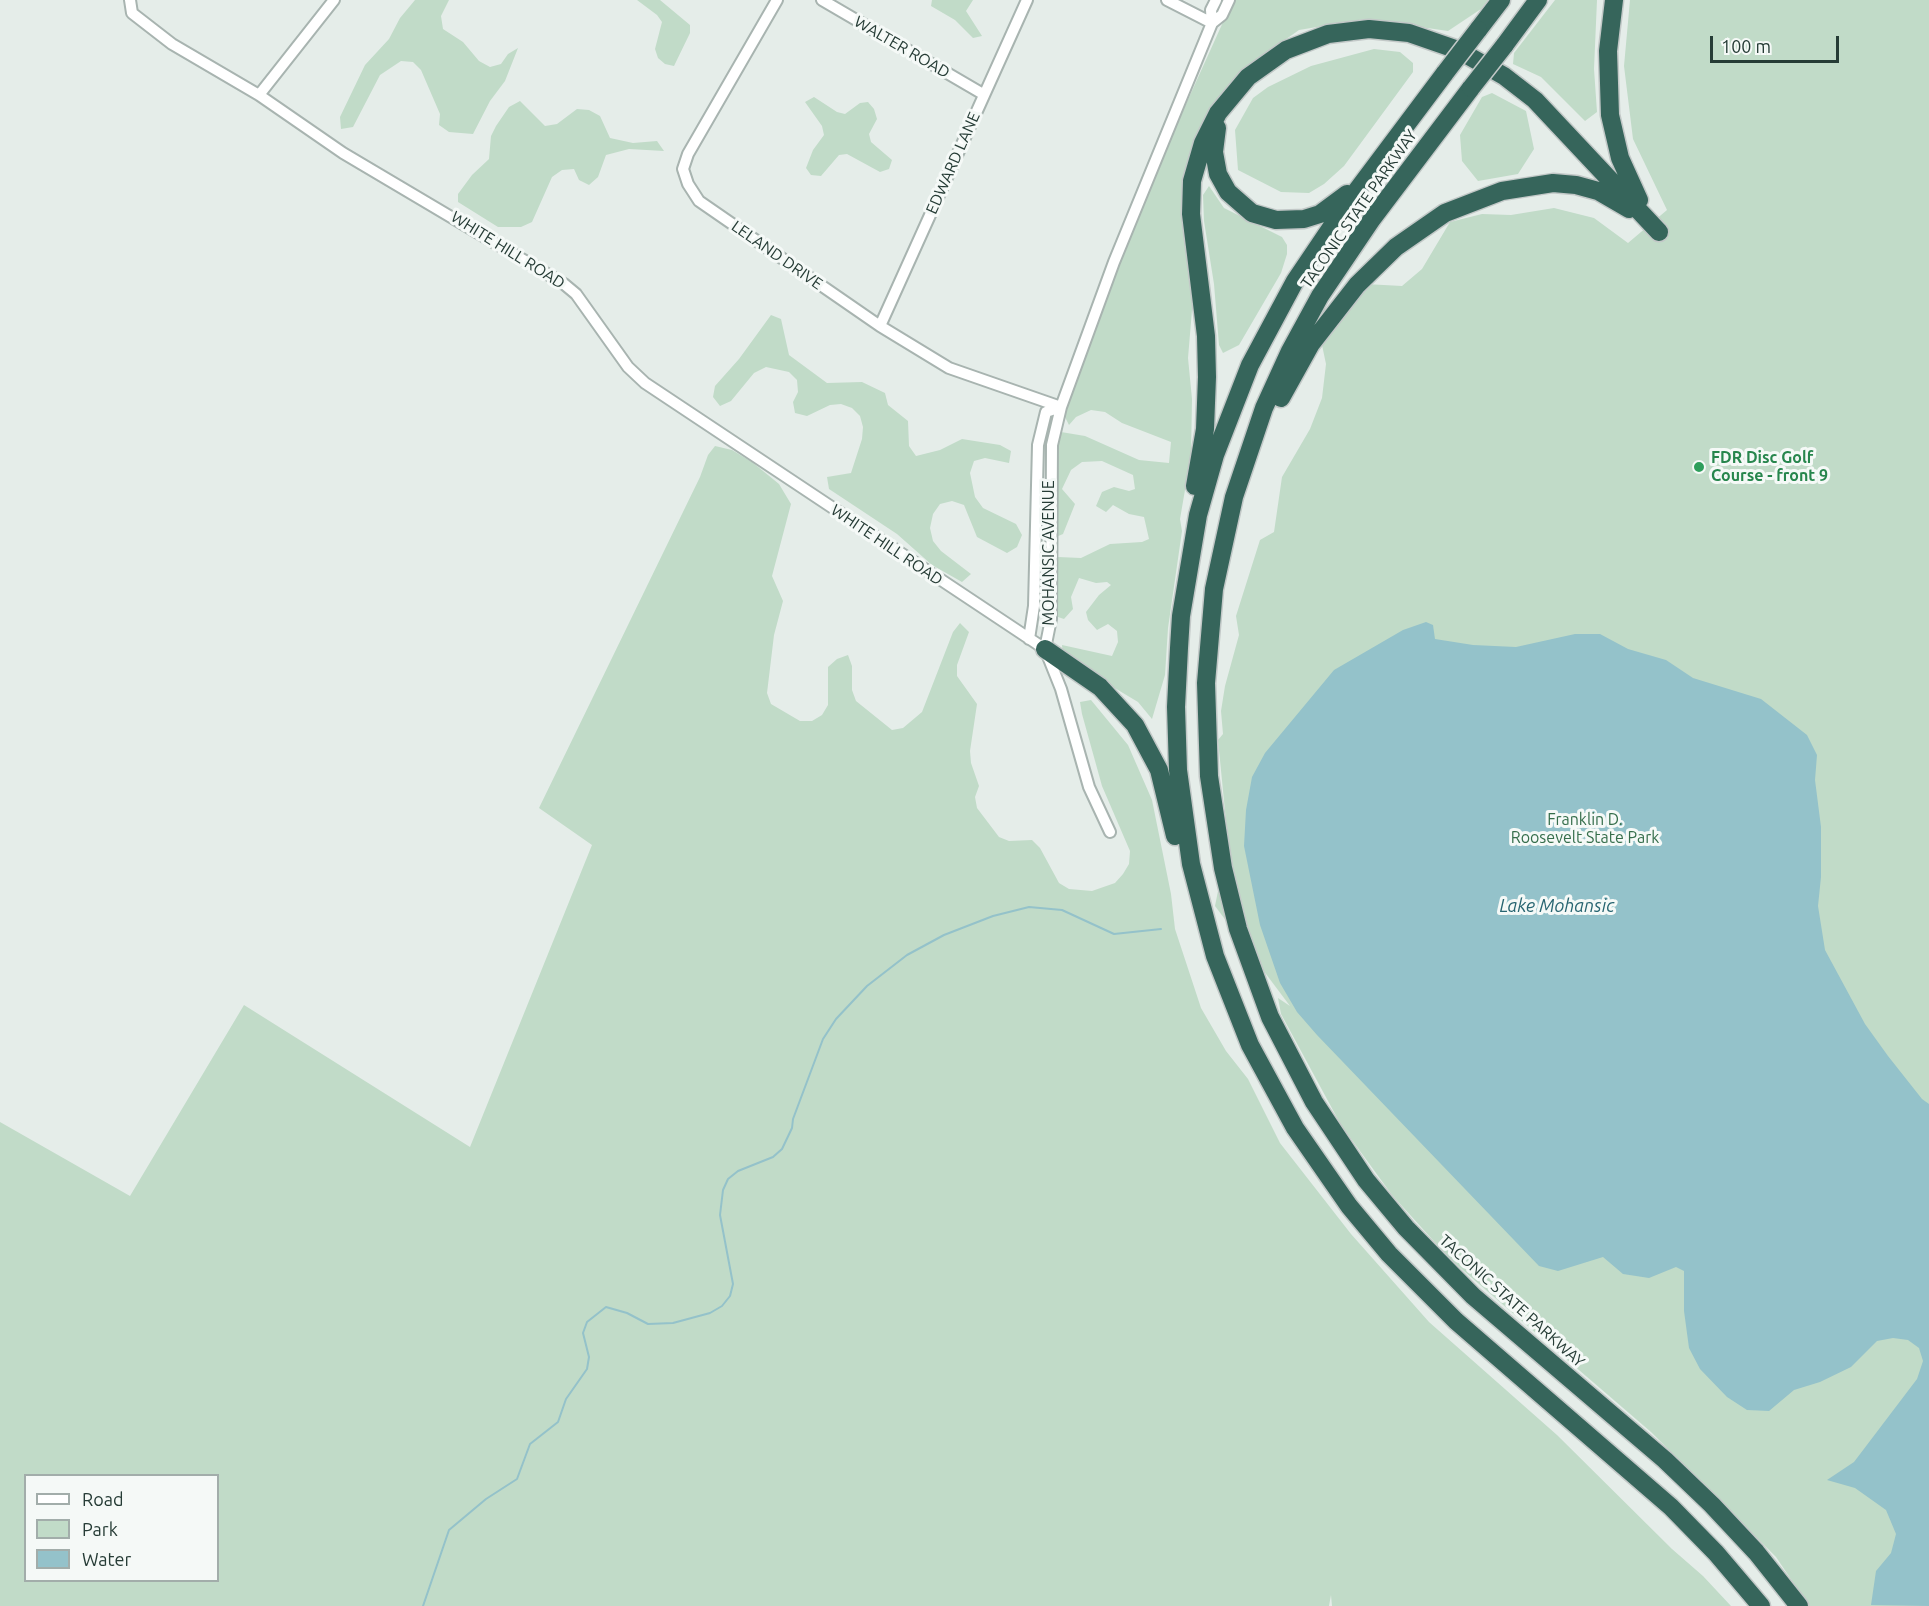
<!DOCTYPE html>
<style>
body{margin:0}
#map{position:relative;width:1929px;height:1606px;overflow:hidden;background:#e5ede9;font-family:Ubuntu,sans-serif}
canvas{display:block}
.legend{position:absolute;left:24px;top:1474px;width:195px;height:108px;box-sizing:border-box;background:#f5f9f7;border:2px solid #a2adaa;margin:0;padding:8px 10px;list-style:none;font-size:18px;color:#263c36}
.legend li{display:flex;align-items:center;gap:12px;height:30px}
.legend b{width:30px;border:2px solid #a2adaa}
.scale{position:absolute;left:1710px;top:36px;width:129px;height:27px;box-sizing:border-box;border:3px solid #263c36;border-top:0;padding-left:8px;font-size:18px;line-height:21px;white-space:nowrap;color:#263c36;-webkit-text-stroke:4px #f5f9f7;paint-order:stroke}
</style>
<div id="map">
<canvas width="1929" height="1606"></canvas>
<ul class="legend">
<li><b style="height:8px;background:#fff"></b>Road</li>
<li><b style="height:16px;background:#c1dbc8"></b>Park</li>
<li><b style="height:16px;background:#94c2ca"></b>Water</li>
</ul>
<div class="scale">100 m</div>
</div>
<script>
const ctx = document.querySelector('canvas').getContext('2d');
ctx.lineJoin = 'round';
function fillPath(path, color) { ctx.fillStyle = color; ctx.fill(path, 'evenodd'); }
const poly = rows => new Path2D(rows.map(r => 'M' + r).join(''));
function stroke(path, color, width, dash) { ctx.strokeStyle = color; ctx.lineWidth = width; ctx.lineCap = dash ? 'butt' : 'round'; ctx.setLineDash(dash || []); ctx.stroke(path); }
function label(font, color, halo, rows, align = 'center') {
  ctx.font = font + ' Ubuntu,sans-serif'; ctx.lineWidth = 6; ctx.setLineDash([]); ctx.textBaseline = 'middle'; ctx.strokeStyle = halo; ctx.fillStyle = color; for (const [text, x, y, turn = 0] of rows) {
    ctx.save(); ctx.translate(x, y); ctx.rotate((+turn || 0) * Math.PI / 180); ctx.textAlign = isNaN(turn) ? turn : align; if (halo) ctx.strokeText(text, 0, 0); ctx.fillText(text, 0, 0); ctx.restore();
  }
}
fillPath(poly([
 [415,0,449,0,441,16,443,29,463,42,479,61,490,67,501,64,508,54,518,48,505,81,490,101,473,134,449,132,439,125,440,114,421,70,413,62,401,61,380,75,353,127,341,129,340,117,365,65,389,39,400,18],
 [637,0,660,0,690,25,690,33,674,66,665,64,658,58,655,49,662,22,657,15],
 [932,0,973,0,966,11,982,36,973,38,955,20,931,6],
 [1233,0,1488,0,1481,9,1448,31,1365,19,1299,30,1255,61,1195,152,1198,302,1192,310,1188,358,1192,399,1191,455,1180,519,1182,531,1168,628,1165,675,1152,719,1138,702,1063,657,1062,645,1112,656,1118,642,1117,631,1108,624,1097,630,1088,620,1086,612,1099,595,1111,585,1107,582,1096,583,1079,578,1071,597,1073,609,1064,619,1055,616,1058,557,1081,558,1110,544,1142,542,1149,539,1144,517,1129,514,1113,505,1106,512,1096,506,1102,492,1114,487,1129,491,1135,489,1133,475,1102,461,1082,462,1071,470,1062,489,1075,504,1063,534,1056,537,1054,452,1061,432,1085,436,1139,460,1169,463,1171,442,1122,423,1105,412,1091,410,1076,417,1069,425,1064,415,1088,338,1154,175],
 [1555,0,1597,0,1594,69,1597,112,1585,121,1541,77,1513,64,1514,53],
 [1630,0,1929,0,1929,1606,1809,1606,1776,1557,1651,1432,1450,1259,1392,1195,1341,1125,1281,1014,1278,998,1290,1006,1215,906,1224,861,1219,835,1226,821,1218,740,1223,734,1221,711,1225,686,1239,635,1236,616,1260,540,1274,532,1282,477,1310,429,1322,398,1326,364,1322,345,1365,284,1402,286,1422,269,1450,222,1482,214,1511,215,1554,208,1594,218,1628,243,1667,210,1633,139,1624,66],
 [1374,49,1400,52,1413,63,1413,72,1344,166,1324,184,1309,193,1281,192,1238,170,1235,130,1253,98,1268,87,1311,66],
 [1492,93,1526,111,1534,149,1518,174,1478,181,1462,161,1460,135,1482,97],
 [814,97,837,112,845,114,860,103,868,102,874,109,877,119,869,134,871,142,892,160,889,169,880,172,847,154,839,155,821,176,811,175,806,168,813,150,824,135,822,126,805,102],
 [520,101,545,126,557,124,577,109,589,110,600,116,610,138,633,143,657,141,664,151,629,149,606,155,598,177,589,185,579,180,574,169,562,170,552,177,532,222,521,227,498,227,458,202,458,194,472,175,489,159,491,136,496,126,509,107],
 [1209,186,1224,208,1282,237,1287,245,1287,254,1281,273,1239,345,1223,353,1219,345,1214,284,1204,221,1203,195],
 [771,315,781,319,789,355,827,383,862,382,885,393,888,405,908,421,909,446,916,456,940,450,962,439,1000,445,1011,451,1009,463,985,458,974,461,970,473,975,497,983,508,1016,524,1022,535,1017,547,1007,553,977,537,964,505,952,501,940,504,933,514,930,528,933,541,941,551,971,574,962,582,932,565,897,534,829,489,827,477,851,473,862,439,863,427,860,416,852,408,841,404,830,405,807,416,795,413,793,402,798,392,797,380,789,372,766,367,754,373,731,401,720,406,713,397,715,386,739,359],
 [715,446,732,450,752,462,779,484,791,504,772,576,783,601,774,635,767,693,771,704,800,721,812,721,822,715,828,705,828,667,837,659,848,655,852,666,852,690,856,701,892,730,903,728,922,712,953,632,960,623,969,632,957,665,957,676,977,704,970,751,971,763,979,786,975,797,977,808,999,837,1009,841,1032,840,1040,848,1059,883,1069,889,1092,891,1115,883,1123,874,1129,864,1130,851,1102,786,1082,714,1080,702,1091,700,1128,745,1152,800,1171,894,1175,929,1201,1008,1226,1051,1248,1079,1280,1143,1351,1234,1429,1322,1557,1435,1672,1549,1703,1576,1731,1606,1332,1606,1331,1595,1329,1606,0,1606,0,1122,130,1196,244,1005,470,1147,592,845,539,808,700,477,708,455],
 [26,1476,218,1476,218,1580,26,1580]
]), '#c1dbc8');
fillPath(poly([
 [1426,622,1433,625,1435,639,1473,645,1516,647,1575,634,1600,634,1628,649,1666,660,1693,678,1761,699,1807,735,1817,755,1815,780,1821,827,1821,877,1818,906,1825,950,1865,1024,1888,1056,1922,1099,1929,1104,1929,1606,1871,1605,1876,1571,1891,1553,1896,1534,1886,1510,1855,1488,1827,1480,1854,1462,1917,1379,1923,1361,1919,1348,1908,1340,1893,1338,1877,1341,1851,1367,1820,1382,1794,1390,1769,1411,1747,1410,1727,1397,1700,1369,1689,1348,1684,1311,1684,1271,1676,1267,1649,1278,1623,1274,1603,1257,1558,1271,1539,1266,1317,1035,1297,1012,1280,983,1260,925,1244,846,1246,810,1252,777,1265,753,1334,670,1403,630]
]), '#94c2ca');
stroke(poly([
 [423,1606,449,1530,486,1499,517,1479,530,1444,558,1422,566,1399,587,1369,589,1357,583,1333,587,1322,606,1307,627,1313,648,1324,673,1323,710,1313,722,1306,730,1296,733,1284,720,1215,723,1190,728,1179,738,1171,773,1157,782,1149,792,1128,793,1119,823,1039,836,1019,867,986,907,955,944,935,993,916,1029,907,1062,910,1114,934,1161,929]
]), '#94c2ca', 2);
const minor = poly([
 [130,0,132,13,172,44,259,95,343,153,564,284,576,294,628,367,645,383,1045,649],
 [777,0,688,154,683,169,688,184,699,201,880,326,949,368,1061,407],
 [822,0,983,94],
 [1167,0,1212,23,1222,15,1229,0],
 [259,95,334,0],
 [880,326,1027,0],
 [1029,639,1034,606,1038,445,1046,412,1061,407],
 [1110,832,1089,787,1061,689,1045,649,1051,619,1052,445,1061,407,1114,262,1212,23,1211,10,1216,0]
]);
const motorway = poly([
 [1614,0,1608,51,1610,115,1620,158,1639,200],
 [1478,30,1501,0],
 [1504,46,1538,0],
 [1445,73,1349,201,1295,281,1250,365,1215,455,1198,515,1181,616,1179,648,1176,707,1178,770,1191,864,1215,956,1250,1045,1295,1128,1349,1206,1389,1254,1456,1321,1671,1507,1716,1553,1761,1606],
 [1471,88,1372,219,1320,296,1290,351,1264,408,1234,497,1214,589,1206,683,1209,776,1223,868,1238,929,1270,1017,1314,1102,1366,1180,1406,1228,1473,1296,1665,1460,1712,1505,1756,1552,1799,1606],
 [1217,128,1214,152,1218,174,1228,192,1252,213,1276,220,1304,219,1320,214,1347,194],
 [1281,398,1311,344,1357,285,1396,247,1445,213,1502,191,1553,183,1576,185,1598,191,1629,209],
 [1195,486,1205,429,1207,377,1206,336,1191,214,1192,181,1203,143,1218,113,1248,77,1286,50,1328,34,1369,29,1409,33,1458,50,1504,76,1535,100,1659,232],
 [1045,649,1100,687,1135,725,1159,770,1175,836]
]);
stroke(minor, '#a8b4b0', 14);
stroke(motorway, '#c2c8c7', 21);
stroke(minor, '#fff', 10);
stroke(motorway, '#36655b', 18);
const motorwayBridge = poly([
 [1445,73,1478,30],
 [1471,88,1504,46]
]);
stroke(motorwayBridge, '#c2c8c7', 21, []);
stroke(motorwayBridge, '#36655b', 18);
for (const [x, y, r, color] of [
 [1699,467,6,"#2e9e5b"]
]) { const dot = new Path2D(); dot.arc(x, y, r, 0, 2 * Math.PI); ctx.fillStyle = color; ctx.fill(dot); stroke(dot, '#f5f9f7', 2); }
label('16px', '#263c36', '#f5f9f7', [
 ["WALTER ROAD",902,47,30],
 ["EDWARD LANE",953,163,-66],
 ["TACONIC STATE PARKWAY",1359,209,-55],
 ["WHITE HILL ROAD",508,250,32],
 ["LELAND DRIVE",777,255,35],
 ["WHITE HILL ROAD",887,545,34],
 ["MOHANSIC AVENUE",1049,553,-90],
 ["TACONIC STATE PARKWAY",1512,1301,42]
]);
label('bold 16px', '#27864d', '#f5f9f7', [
 ["FDR Disc Golf",1711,458],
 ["Course - front 9",1711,476]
], 'left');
label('16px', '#356e4b', '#f5f9f7', [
 ["Franklin D.",1585,820],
 ["Roosevelt State Park",1585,838]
]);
label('italic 18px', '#276571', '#f5f9f7', [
 ["Lake Mohansic",1557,906]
]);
</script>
